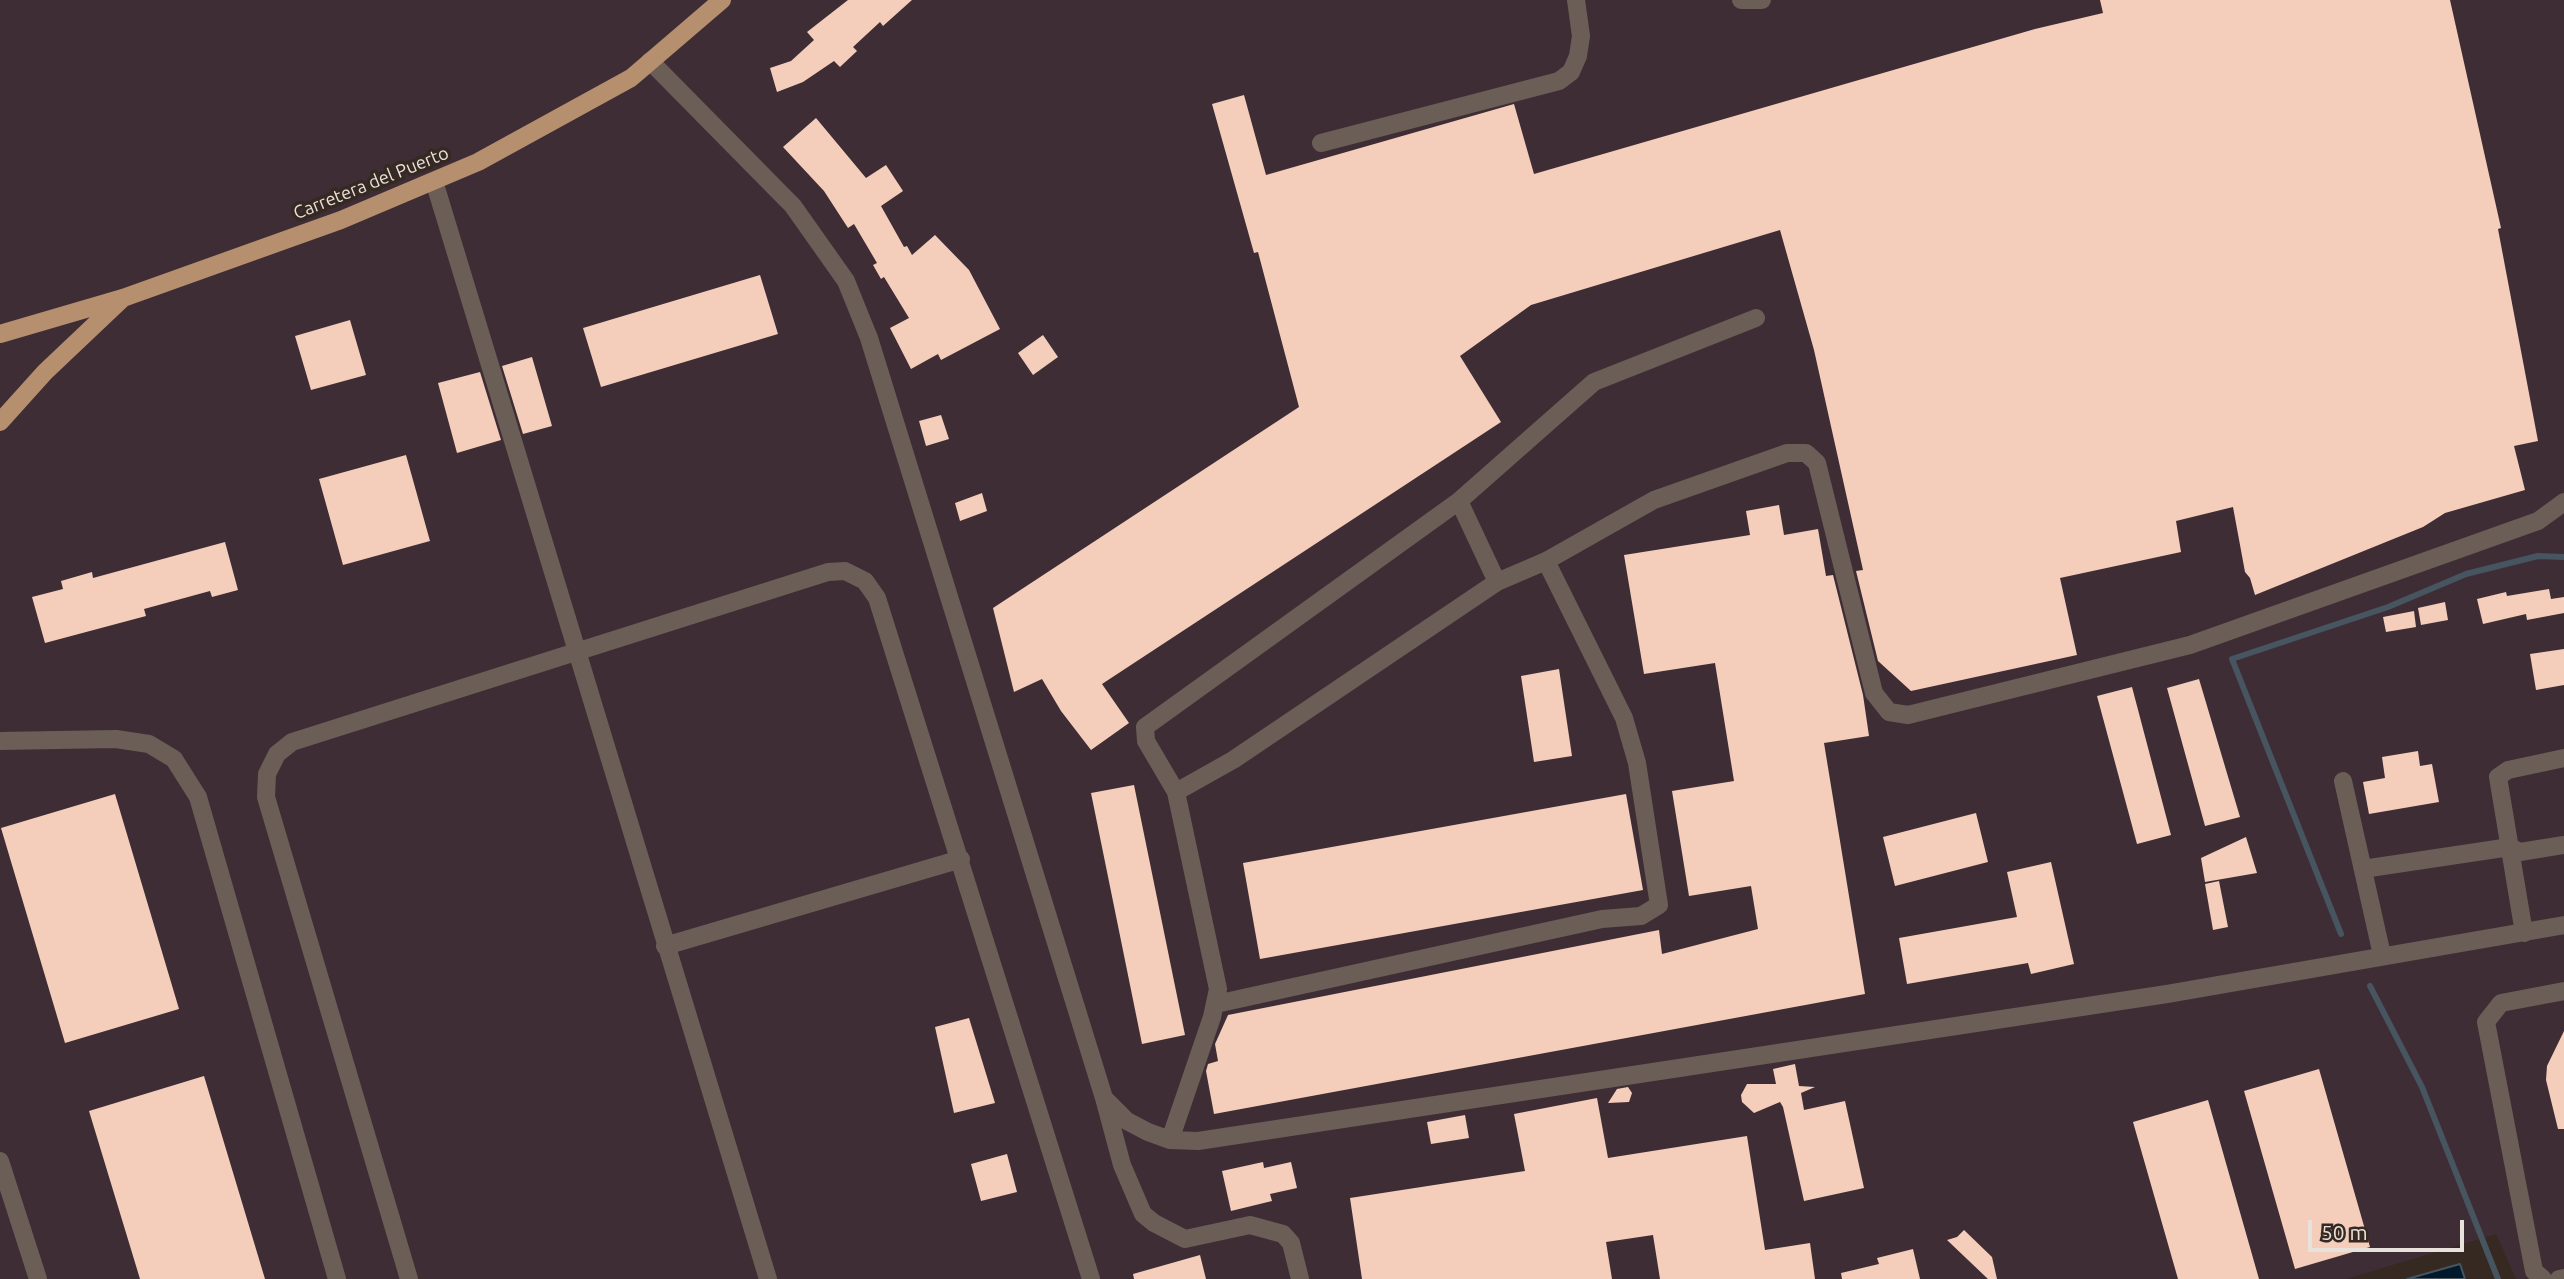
<!DOCTYPE html>
<style>
body{margin:0}
#map{position:relative;width:2564px;height:1279px;overflow:hidden;background:#352922;font-family:Ubuntu,sans-serif}
canvas{display:block}
.scale{position:absolute;left:2308px;top:1220px;width:156px;height:32px;box-sizing:border-box;border:4px solid #e9e1dc;border-top:0;padding-left:9px;font-size:21px;line-height:24px;white-space:nowrap;color:#e9e1dc;-webkit-text-stroke:5px #352922;paint-order:stroke}
</style>
<div id="map">
<canvas width="2564" height="1279"></canvas>
<div class="scale">50 m</div>
</div>
<script>
const ctx = document.querySelector('canvas').getContext('2d');
ctx.lineJoin = 'round';
function fillPath(path, color) { ctx.fillStyle = color; ctx.fill(path, 'evenodd'); }
const poly = rows => new Path2D(rows.map(r => 'M' + r).join(''));
function stroke(path, color, width, dash) { ctx.strokeStyle = color; ctx.lineWidth = width; ctx.lineCap = dash ? 'butt' : 'round'; ctx.setLineDash(dash || []); ctx.stroke(path); }
function label(font, color, halo, rows, align = 'center') {
  ctx.font = font + ' Ubuntu,sans-serif'; ctx.lineWidth = 7; ctx.setLineDash([]); ctx.textBaseline = 'middle'; ctx.strokeStyle = halo; ctx.fillStyle = color; for (const [text, x, y, turn = 0] of rows) {
    ctx.save(); ctx.translate(x, y); ctx.rotate((+turn || 0) * Math.PI / 180); ctx.textAlign = isNaN(turn) ? turn : align; if (halo) ctx.strokeText(text, 0, 0); ctx.fillText(text, 0, 0); ctx.restore();
  }
}
fillPath(poly([
 [0,0,2564,0,2564,1279,2516,1279,2496,1234,2346,1279,0,1279]
]), '#3f2d36');
const water = poly([
 [2460,1264,2465,1279,2407,1279,2460,1264]
]);
fillPath(water, '#00192b');
stroke(water, '#465560', 2);
stroke(poly([
 [2341,934,2232,659,2388,607,2466,574,2538,556,2564,557],
 [2370,986,2422,1087,2498,1279]
]), '#465560', 6);
fillPath(poly([
 [848,0,912,0,883,26,880,22,853,47,857,51,840,67,834,61,803,82,777,92,770,68,791,61,814,40,807,32],
 [2100,0,2450,0,2501,228,2498,229,2538,441,2514,446,2525,490,2445,513,2423,527,2255,595,2250,578,2245,572,2233,507,2176,521,2181,552,2060,578,2077,655,1911,691,1878,661,1856,571,1863,570,1814,350,1780,230,1531,305,1460,356,1501,422,1102,684,1129,723,1091,750,1061,711,1042,679,1014,692,993,608,1299,407,1258,252,1254,253,1212,104,1244,95,1266,175,1514,104,1534,174,2035,29,2103,13],
 [816,118,866,178,886,165,903,191,881,206,904,247,907,246,912,255,935,235,969,270,1000,329,941,360,938,354,911,369,890,328,909,318,884,277,881,279,873,265,877,263,854,224,848,228,824,191,783,147],
 [760,275,778,334,601,387,583,328],
 [350,320,366,375,311,390,295,336],
 [1043,335,1058,357,1033,375,1018,353],
 [532,357,552,426,523,434,502,366],
 [480,372,501,440,457,453,438,383],
 [941,415,949,439,926,446,919,421],
 [406,455,430,541,343,565,319,479],
 [982,493,987,511,960,521,955,503],
 [1779,505,1784,535,1818,529,1826,576,1833,575,1863,695,1869,736,1824,743,1865,994,1214,1114,1206,1071,1208,1064,1218,1061,1215,1044,1228,1015,1659,930,1662,954,1758,929,1751,886,1689,896,1672,791,1734,781,1715,663,1644,674,1624,555,1750,535,1746,511],
 [225,542,238,590,212,597,210,591,144,609,146,616,45,643,32,597,63,589,61,581,92,572,93,578],
 [2549,589,2551,599,2564,597,2564,613,2527,620,2526,614,2483,624,2477,599,2506,592,2507,596],
 [2445,602,2448,620,2421,625,2418,608],
 [2414,611,2416,627,2386,632,2383,617],
 [2564,649,2564,685,2536,690,2530,654],
 [1559,669,1572,756,1534,762,1521,676],
 [2199,679,2240,817,2205,826,2167,688],
 [2132,687,2171,835,2137,844,2097,696],
 [2418,751,2420,766,2432,764,2439,802,2369,814,2363,782,2385,778,2382,757],
 [1134,785,1185,1035,1142,1044,1091,793],
 [115,794,179,1009,65,1043,1,828],
 [1626,794,1643,890,1260,959,1243,863],
 [1976,813,1988,862,1895,886,1883,837],
 [2246,837,2257,873,2205,882,2201,858],
 [2051,862,2074,964,2031,974,2028,963,1907,984,1899,938,2017,917,2007,872],
 [2219,881,2228,927,2213,930,2205,884],
 [969,1018,995,1103,954,1113,935,1027],
 [2564,1031,2564,1129,2558,1129,2546,1080,2547,1066],
 [1795,1064,1799,1086,1815,1087,1801,1093,1804,1110,1845,1101,1864,1188,1804,1201,1783,1107,1780,1102,1754,1113,1742,1102,1741,1095,1747,1084,1776,1084,1773,1069],
 [2319,1069,2370,1247,2295,1269,2244,1091],
 [204,1076,265,1279,140,1279,89,1111],
 [1628,1087,1632,1093,1629,1102,1608,1103,1617,1089],
 [1597,1098,1608,1158,1747,1136,1765,1250,1810,1243,1815,1279,1660,1279,1653,1235,1606,1242,1612,1279,1362,1279,1350,1198,1525,1171,1514,1114],
 [2208,1100,2259,1279,2178,1279,2133,1122],
 [1465,1115,1469,1138,1431,1144,1427,1122],
 [1007,1154,1017,1192,981,1201,971,1164],
 [1263,1162,1264,1168,1291,1162,1297,1188,1270,1194,1272,1201,1231,1211,1222,1171],
 [1964,1230,1992,1257,1997,1279,1988,1279,1947,1240,1957,1237],
 [1913,1249,1920,1279,1842,1279,1841,1273,1879,1264,1877,1258],
 [1200,1255,1206,1279,1134,1279,1133,1274]
]), '#f4cebb');
stroke(poly([
 [1741,0,1762,0],
 [650,61,793,206,846,281,869,338,1104,1098,1127,1121,1148,1132,1170,1140,1198,1141,2167,994,2564,925],
 [1321,143,1559,81,1571,72,1578,56,1581,36,1576,0],
 [434,181,768,1279],
 [1459,501,1497,582],
 [0,741,116,739,149,744,174,759,198,797,337,1279],
 [2343,781,2382,955],
 [1176,792,1146,741,1145,727,1459,501,1594,382,1756,318],
 [2363,869,2510,847,2520,852,2564,845],
 [2524,933,2498,777,2508,770,2564,758],
 [665,946,961,859],
 [1216,1004,1602,919,1641,916,1659,905,1637,763,1624,718,1546,561],
 [1104,1098,1122,1165,1143,1214,1154,1223,1185,1239,1250,1225,1283,1234,1291,1243,1300,1279],
 [1170,1140,1212,1017,1218,989,1176,792,1233,760,1497,582,1546,561,1654,500,1787,453,1806,453,1817,463,1874,693,1889,712,1908,715,2190,645,2538,521,2564,502],
 [0,1161,38,1279],
 [409,1279,266,797,267,774,277,754,292,742,828,572,845,571,865,581,877,598,1091,1279],
 [2543,1279,2534,1271,2486,1022,2501,1003,2564,991],
 [2559,1279,2564,1278]
]), '#6b5e56', 18);
stroke(poly([
 [0,334,123,298,341,220,478,162,631,78,722,0],
 [0,422,45,372,121,300]
]), '#b58f6e', 18);
label('18px', '#e9e1dc', '#352922', [
 ["Carretera del Puerto",371,183,-22]
]);
</script>
